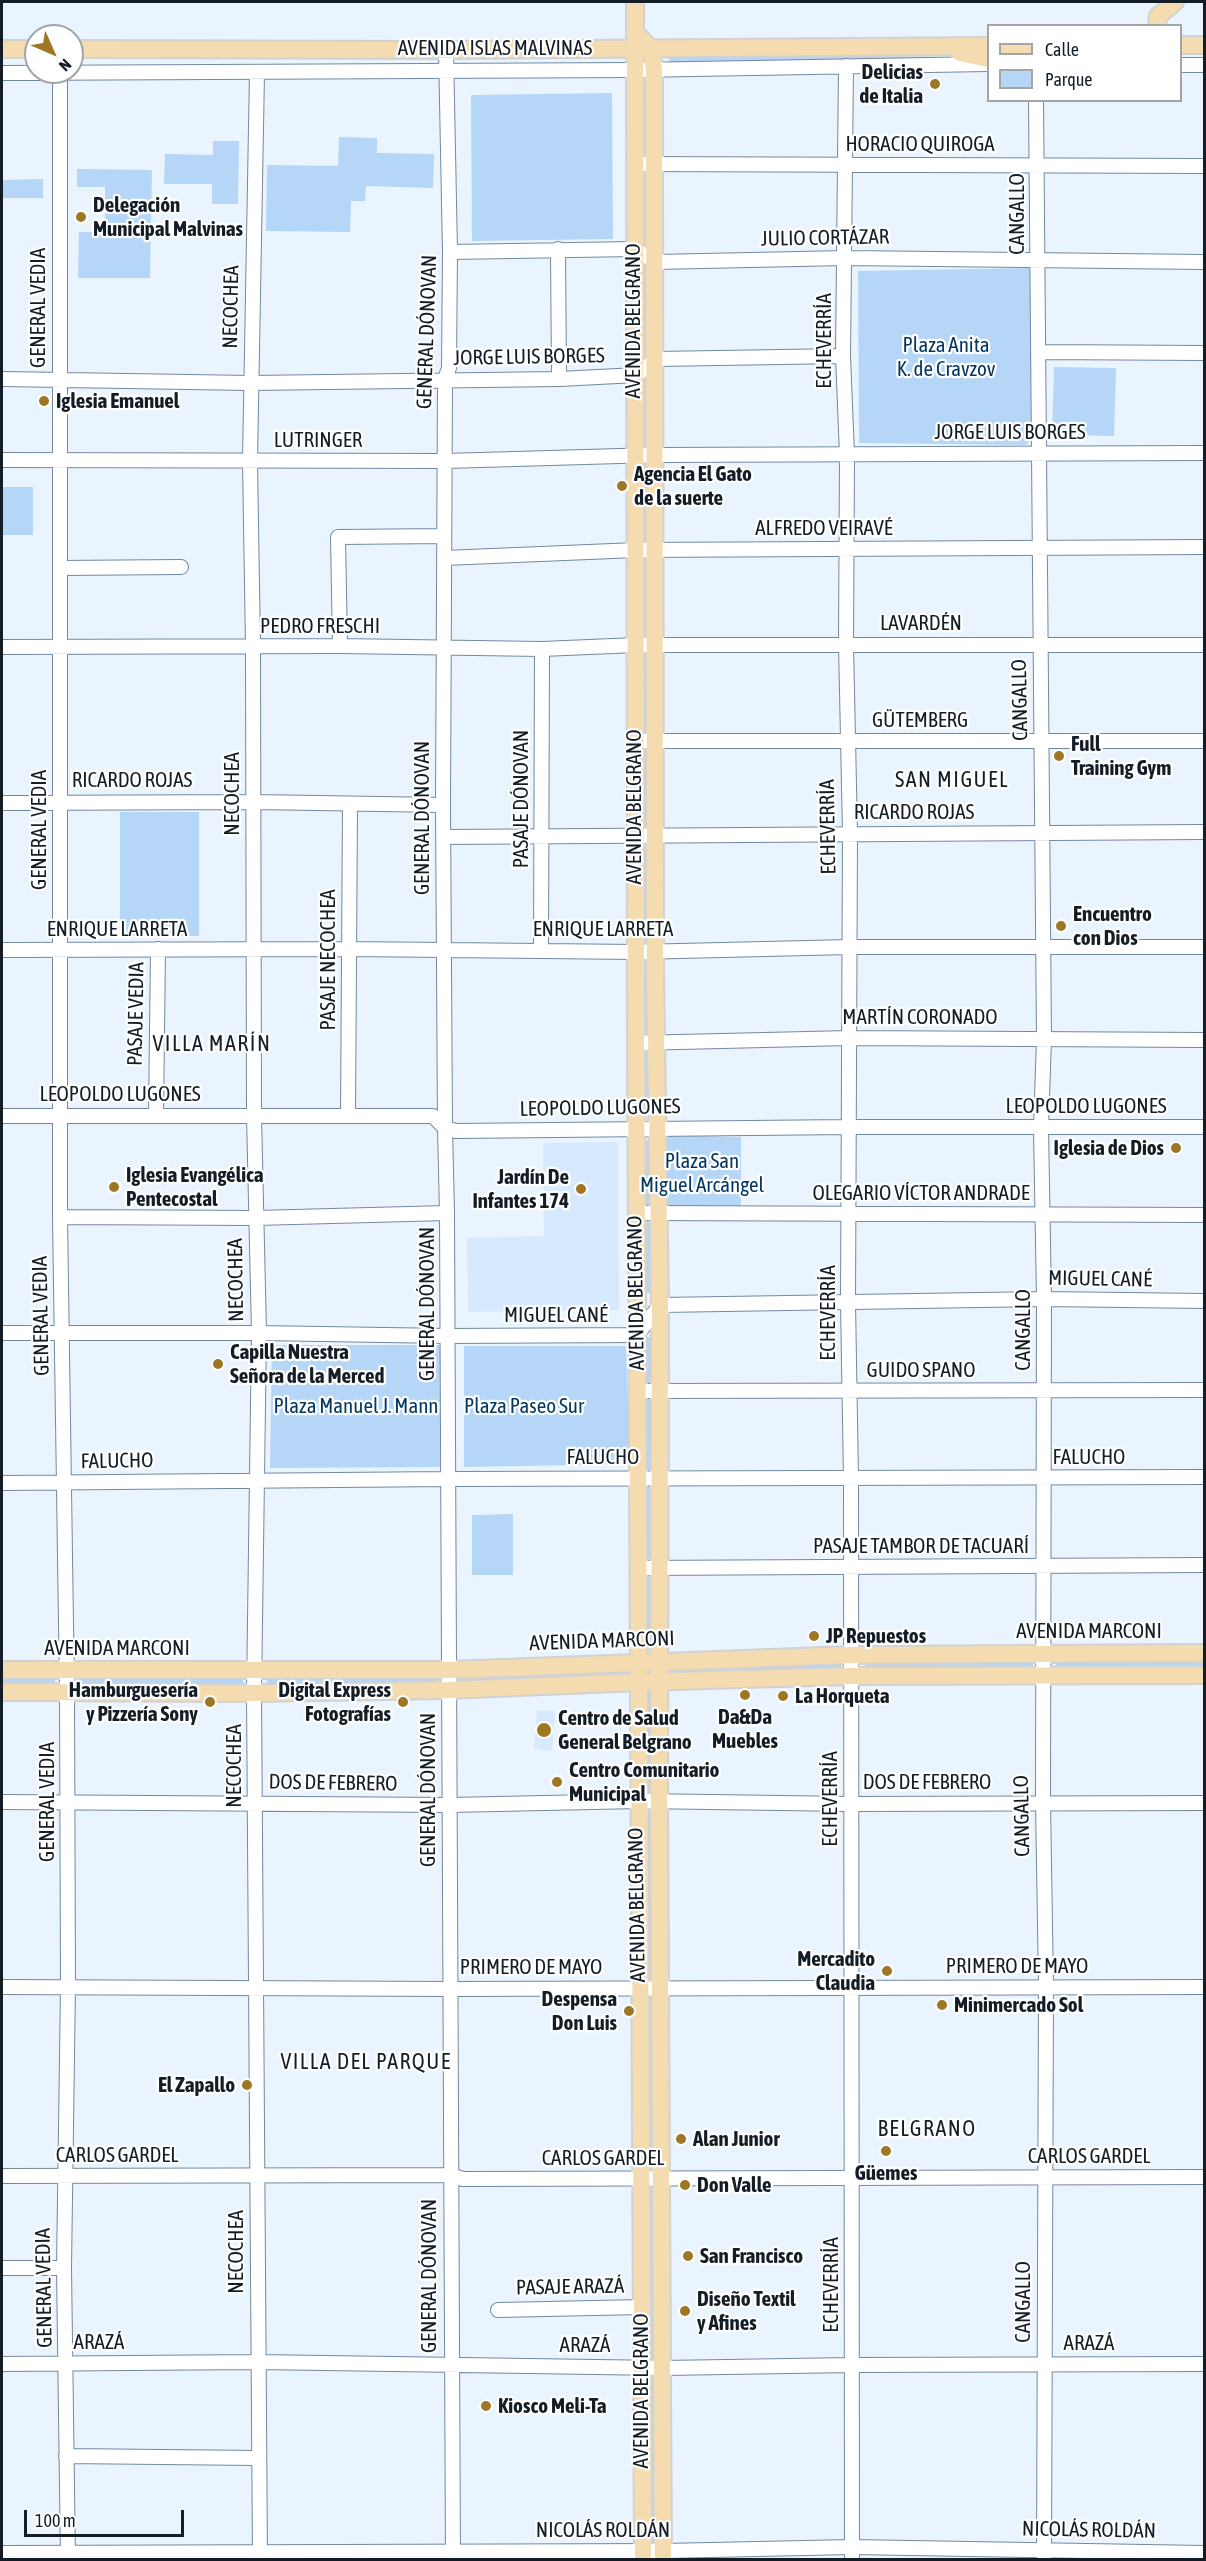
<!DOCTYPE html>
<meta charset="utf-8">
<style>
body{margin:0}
#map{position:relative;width:1206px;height:2561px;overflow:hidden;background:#eaf4fe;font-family:"Asap Condensed",sans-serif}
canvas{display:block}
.frame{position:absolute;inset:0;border:3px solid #141d26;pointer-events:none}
.legend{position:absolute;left:987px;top:24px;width:195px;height:78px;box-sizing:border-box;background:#fff;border:2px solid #a1a5a8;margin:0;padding:8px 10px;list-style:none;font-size:18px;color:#141d26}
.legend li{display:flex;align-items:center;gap:12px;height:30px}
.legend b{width:30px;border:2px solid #a1a5a8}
.north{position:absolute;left:24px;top:24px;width:60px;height:60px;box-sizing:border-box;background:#fff;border:2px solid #a1a5a8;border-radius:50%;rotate:135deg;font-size:16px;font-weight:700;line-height:24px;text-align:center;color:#141d26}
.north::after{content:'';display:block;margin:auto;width:21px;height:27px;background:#9e7724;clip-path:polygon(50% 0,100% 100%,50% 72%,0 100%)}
.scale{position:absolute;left:24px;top:2510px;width:160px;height:27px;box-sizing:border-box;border:3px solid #141d26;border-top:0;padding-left:8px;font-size:18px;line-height:21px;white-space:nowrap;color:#141d26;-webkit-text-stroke:4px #fff;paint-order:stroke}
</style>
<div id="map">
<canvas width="1206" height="2561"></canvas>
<div class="frame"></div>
<ul class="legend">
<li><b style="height:8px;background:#f4dcb0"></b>Calle</li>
<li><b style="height:16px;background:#b6d6f7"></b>Parque</li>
</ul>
<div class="north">N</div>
<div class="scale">100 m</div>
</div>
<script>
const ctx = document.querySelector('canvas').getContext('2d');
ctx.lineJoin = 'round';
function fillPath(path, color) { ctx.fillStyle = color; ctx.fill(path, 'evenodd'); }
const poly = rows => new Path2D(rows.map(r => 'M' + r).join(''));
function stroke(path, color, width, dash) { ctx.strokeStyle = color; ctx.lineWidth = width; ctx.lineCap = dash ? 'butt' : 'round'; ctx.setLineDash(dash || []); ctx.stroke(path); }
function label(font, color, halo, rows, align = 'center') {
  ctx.font = font + ' "Asap Condensed",sans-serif'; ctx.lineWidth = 4.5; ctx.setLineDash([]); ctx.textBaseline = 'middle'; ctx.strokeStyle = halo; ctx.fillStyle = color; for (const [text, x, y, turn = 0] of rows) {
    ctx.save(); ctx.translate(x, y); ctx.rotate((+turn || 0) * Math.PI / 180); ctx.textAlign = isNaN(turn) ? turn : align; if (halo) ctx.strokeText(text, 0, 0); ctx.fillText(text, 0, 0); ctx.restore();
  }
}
fillPath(poly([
 [618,1142,619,1310,468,1312,467,1238,544,1236,543,1143],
 [537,1710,555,1711,552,1751,534,1749]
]), '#d7e9fc');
fillPath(poly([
 [669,56,871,56,942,57,669,64],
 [640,77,648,77,647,157,639,157],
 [612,93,613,239,472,241,471,95],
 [339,137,377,138,377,153,434,154,433,188,366,186,365,201,351,201,350,232,266,231,267,165,338,166],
 [213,141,239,141,238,204,212,204,212,184,164,184,165,154,213,155],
 [77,169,152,170,150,278,78,278,79,232,105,232,105,187,77,187],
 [640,173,648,173,648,245,640,245],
 [43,179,43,198,2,198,2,180],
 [1031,268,1036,436,1026,445,859,443,858,271],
 [643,270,650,270,650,343,642,343],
 [1054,367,1116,368,1114,436,1052,435],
 [641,382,649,382,649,450,641,450],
 [641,469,649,469,649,541,641,541],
 [3,487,33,487,33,535,3,535],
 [641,562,649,562,649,635,641,635],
 [642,660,650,660,650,732,642,732],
 [642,751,650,751,650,823,642,823],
 [120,812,199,812,199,936,120,936],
 [647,847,650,937,642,937,642,849],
 [644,968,648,969,650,1028,645,1030,643,1028,642,970],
 [643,1054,650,1054,652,1117,644,1117],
 [664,1135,741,1137,741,1208,663,1209],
 [644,1141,651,1141,650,1205,643,1205],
 [641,1219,650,1219,650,1293,641,1293],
 [643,1337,653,1337,653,1386,644,1386],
 [272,1345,443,1345,440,1467,270,1468],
 [464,1346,626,1346,630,1464,464,1467],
 [645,1397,655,1397,655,1470,645,1471],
 [653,1485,653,1559,644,1559,644,1486],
 [513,1514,513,1575,472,1575,472,1515],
 [645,1571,654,1571,654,1645,645,1645],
 [1204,1658,1204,1668,1056,1669,1056,1659],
 [1033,1659,1033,1670,865,1672,865,1661],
 [841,1662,841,1672,673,1677,673,1668],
 [630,1669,630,1680,461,1685,461,1675],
 [243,1676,243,1686,80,1687,80,1678],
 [437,1676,437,1685,267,1685,267,1677],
 [2,1678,55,1678,55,1687,2,1687],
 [645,1691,654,1691,654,1792,646,1792],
 [646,1814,654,1814,655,1971,647,1971],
 [647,1998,654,1998,655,2163,647,2163],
 [649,2184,656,2184,657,2349,650,2349],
 [646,2380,654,2380,655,2535,647,2535]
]), '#b6d6f7');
const minor = poly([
 [446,50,450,252,449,368,445,379,443,805,445,1128,447,1213,453,2560],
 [1180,65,1204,65],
 [846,66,843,356,847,455,846,644,850,833,848,1303,851,1478,852,2560],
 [60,72,60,1217,67,1691,68,1986,64,2268,68,2560],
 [257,72,250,461,253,647,254,1115,259,1333,254,1693,260,2560],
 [2,73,635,70,988,64],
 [1036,100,1044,1039,1041,1128,1044,1299,1043,1802,1046,1986,1044,2560],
 [635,164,1204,166],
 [558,249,559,379],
 [450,252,635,249,655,262,846,258,1204,262],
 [1040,352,1204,353],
 [2,379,250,383,559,379,637,375,656,359,843,356],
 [2,460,445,461,655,455,1204,453],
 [444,558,637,550,1204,547],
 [61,568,181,567],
 [340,646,338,537,444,536],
 [2,647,340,646,542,649,637,645,1204,645],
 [636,741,1204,741],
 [2,803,254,802,443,805],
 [443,837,1204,832],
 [2,950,349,949,637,952,850,947,1204,947],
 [541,950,542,649],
 [636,1043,850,1038,1204,1040],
 [156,1115,158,949],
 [2,1116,433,1116,445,1128,456,1131,848,1127,1204,1127],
 [348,1116,350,804],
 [637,1213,1204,1215],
 [60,1217,256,1218,447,1213],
 [2,1333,259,1333,448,1336,637,1335,660,1305,1044,1299,1204,1301],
 [639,1391,1204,1390],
 [2,1483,448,1479,1204,1477],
 [638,1568,1204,1565],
 [2,1802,449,1805,640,1801,851,1804,1204,1803],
 [2,1987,450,1989,1204,1987],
 [2,2176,450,2175,463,2179,1204,2177],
 [2,2268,64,2268],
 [498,2310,643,2307],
 [2,2364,257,2362,663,2368,852,2365,1204,2364],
 [66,2456,258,2458],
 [2,2553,664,2551,852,2547,1204,2553]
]);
const major = poly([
 [635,2,636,1043,643,2560],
 [1157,26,1158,16,1175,2],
 [635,32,651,49,654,70,655,973,660,1305,659,1802,663,2560],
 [1180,45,1204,45],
 [2,49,36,49],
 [72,49,446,50,988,46],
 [960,53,988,59],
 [2,1670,449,1670,851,1655,1204,1653],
 [2,1692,254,1693,449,1690,639,1682,851,1676,1204,1675]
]);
stroke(minor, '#7389a0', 16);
stroke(major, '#d0d2d4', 20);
stroke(minor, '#fff', 14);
stroke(major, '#f4dcb0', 16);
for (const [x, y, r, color] of [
 [935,84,6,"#9e7724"],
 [81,217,6,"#9e7724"],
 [44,401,6,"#9e7724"],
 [622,486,6,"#9e7724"],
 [1059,756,6,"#9e7724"],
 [1061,926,6,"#9e7724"],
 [1176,1148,6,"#9e7724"],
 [114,1187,6,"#9e7724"],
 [581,1189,6,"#9e7724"],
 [218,1364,6,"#9e7724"],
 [814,1636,6,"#9e7724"],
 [745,1695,6,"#9e7724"],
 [783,1696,6,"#9e7724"],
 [210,1702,6,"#9e7724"],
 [403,1702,6,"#9e7724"],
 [544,1730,8,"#9e7724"],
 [557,1782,6,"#9e7724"],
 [887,1971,6,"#9e7724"],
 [942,2005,6,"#9e7724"],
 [629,2011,6,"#9e7724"],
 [247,2085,6,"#9e7724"],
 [681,2139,6,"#9e7724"],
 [886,2151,6,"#9e7724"],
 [685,2185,6,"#9e7724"],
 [688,2256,6,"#9e7724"],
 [685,2311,6,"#9e7724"],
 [486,2406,6,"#9e7724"]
]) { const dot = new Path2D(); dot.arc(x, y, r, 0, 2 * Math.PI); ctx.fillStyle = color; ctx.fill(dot); stroke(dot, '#fff', 2); }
label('21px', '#141d26', '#fff', [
 ["AVENIDA ISLAS MALVINAS",495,48],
 ["HORACIO QUIROGA",920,144],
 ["CANGALLO",1017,214,-90],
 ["JULIO CORTÁZAR",825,238,-1],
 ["NECOCHEA",231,307,-89],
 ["GENERAL VEDIA",38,308,-90],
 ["AVENIDA BELGRANO",633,321,-90],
 ["GENERAL DÓNOVAN",427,332,-88],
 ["ECHEVERRÍA",824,341,-90],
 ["JORGE LUIS BORGES",529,357,-1],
 ["JORGE LUIS BORGES",1010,432],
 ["LUTRINGER",318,440],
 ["ALFREDO VEIRAVÉ",824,528],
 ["LAVARDÉN",921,623],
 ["PEDRO FRESCHI",320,626],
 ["CANGALLO",1020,700,-91],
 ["GÜTEMBERG",920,720],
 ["RICARDO ROJAS",132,780],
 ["NECOCHEA",232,794,-90],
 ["PASAJE DÓNOVAN",521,799,-90],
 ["AVENIDA BELGRANO",634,807,-90],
 ["RICARDO ROJAS",914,812],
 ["GENERAL DÓNOVAN",422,818,-90],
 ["ECHEVERRÍA",828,827,-91],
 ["GENERAL VEDIA",39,830,-90],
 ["ENRIQUE LARRETA",117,929],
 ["ENRIQUE LARRETA",603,929],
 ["PASAJE NECOCHEA",328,960,-90],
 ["PASAJE VEDIA",136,1014,-89],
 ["MARTÍN CORONADO",920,1017],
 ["LEOPOLDO LUGONES",120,1094],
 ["LEOPOLDO LUGONES",1086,1106],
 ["LEOPOLDO LUGONES",600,1108,-1],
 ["OLEGARIO VÍCTOR ANDRADE",921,1193],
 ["MIGUEL CANÉ",1100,1279,1],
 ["NECOCHEA",236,1280,-91],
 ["AVENIDA BELGRANO",636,1293,-91],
 ["GENERAL DÓNOVAN",427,1304,-90],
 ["ECHEVERRÍA",828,1313,-90],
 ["MIGUEL CANÉ",556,1315],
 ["GENERAL VEDIA",41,1316,-91],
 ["CANGALLO",1023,1330,-90],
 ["GUIDO SPANO",921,1370],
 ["FALUCHO",603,1457],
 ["FALUCHO",1089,1457],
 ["FALUCHO",117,1461,-1],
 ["PASAJE TAMBOR DE TACUARÍ",921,1546],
 ["AVENIDA MARCONI",1089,1631],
 ["AVENIDA MARCONI",602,1641,-2],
 ["AVENIDA MARCONI",117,1648],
 ["NECOCHEA",234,1766,-90],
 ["DOS DE FEBRERO",927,1782],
 ["DOS DE FEBRERO",333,1783,1],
 ["GENERAL DÓNOVAN",428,1790,-90],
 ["ECHEVERRÍA",830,1799,-90],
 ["GENERAL VEDIA",47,1802,-90],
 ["CANGALLO",1022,1816,-91],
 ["AVENIDA BELGRANO",637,1905,-91],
 ["PRIMERO DE MAYO",1017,1966],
 ["PRIMERO DE MAYO",531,1967],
 ["CARLOS GARDEL",117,2155],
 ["CARLOS GARDEL",1089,2156],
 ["CARLOS GARDEL",603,2158],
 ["NECOCHEA",236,2252,-90],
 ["GENERAL DÓNOVAN",429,2276,-90],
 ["ECHEVERRÍA",831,2285,-90],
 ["PASAJE ARAZÁ",570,2287,-1],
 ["GENERAL VEDIA",44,2288,-91],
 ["CANGALLO",1023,2302,-90],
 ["ARAZÁ",99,2342],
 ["ARAZÁ",1089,2343],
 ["ARAZÁ",585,2345],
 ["AVENIDA BELGRANO",641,2391,-90],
 ["NICOLÁS ROLDÁN",603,2530],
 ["NICOLÁS ROLDÁN",1089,2530,1]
]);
label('bold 21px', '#141d26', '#fff', [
 ["Delicias",923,72,"right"],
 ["de Italia",923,96,"right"],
 ["Delegación",93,205],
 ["Municipal Malvinas",93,229],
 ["Iglesia Emanuel",56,401],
 ["Agencia El Gato",634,474],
 ["de la suerte",634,498],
 ["Full",1071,744],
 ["Training Gym",1071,768],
 ["Encuentro",1073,914],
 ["con Dios",1073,938],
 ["Iglesia de Dios",1164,1148,"right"],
 ["Iglesia Evangélica",126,1175],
 ["Pentecostal",126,1199],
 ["Jardín De",569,1177,"right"],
 ["Infantes 174",569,1201,"right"],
 ["Capilla Nuestra",230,1352],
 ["Señora de la Merced",230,1376],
 ["JP Repuestos",826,1636],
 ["Hamburguesería",198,1690,"right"],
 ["y Pizzería Sony",198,1714,"right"],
 ["Digital Express",391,1690,"right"],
 ["Fotografías",391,1714,"right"],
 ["La Horqueta",795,1696],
 ["Da&Da",745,1717,"center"],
 ["Muebles",745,1741,"center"],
 ["Centro de Salud",558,1718],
 ["General Belgrano",558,1742],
 ["Centro Comunitario",569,1770],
 ["Municipal",569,1794],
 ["Mercadito",875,1959,"right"],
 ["Claudia",875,1983,"right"],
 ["Despensa",617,1999,"right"],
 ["Don Luis",617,2023,"right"],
 ["Minimercado Sol",954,2005],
 ["El Zapallo",235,2085,"right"],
 ["Alan Junior",693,2139],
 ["Güemes",886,2173,"center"],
 ["Don Valle",697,2185],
 ["San Francisco",700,2256],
 ["Diseño Textil",697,2299],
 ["y Afines",697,2323],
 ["Kiosco Meli-Ta",498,2406]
], 'left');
label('21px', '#043863', '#fff', [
 ["Plaza Anita",946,345],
 ["K. de Cravzov",946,369],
 ["Plaza San",702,1161],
 ["Miguel Arcángel",702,1185],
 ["Plaza Manuel J. Mann",356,1406],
 ["Plaza Paseo Sur",524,1406]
]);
ctx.letterSpacing = '1.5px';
label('22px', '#141d26', '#fff', [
 ["SAN MIGUEL",952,780],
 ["VILLA MARÍN",212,1044],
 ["VILLA DEL PARQUE",366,2062],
 ["BELGRANO",927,2129]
]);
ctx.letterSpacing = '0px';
</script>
